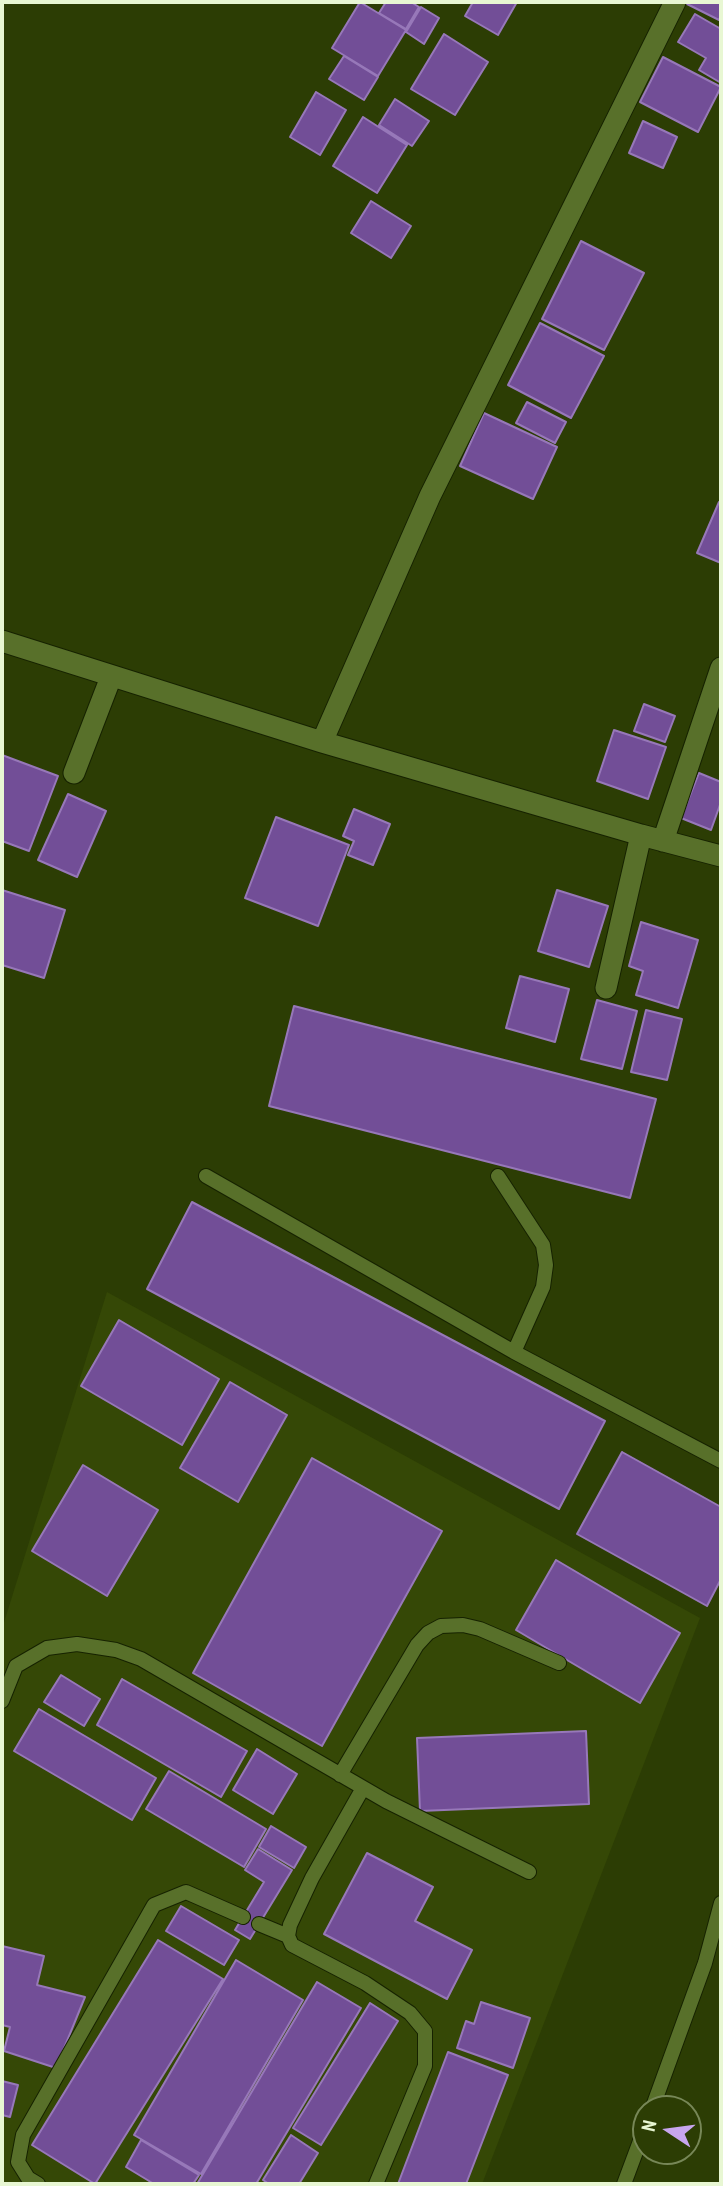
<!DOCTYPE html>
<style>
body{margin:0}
#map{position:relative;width:723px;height:2186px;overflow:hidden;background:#2c3d04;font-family:"PT Sans Narrow",sans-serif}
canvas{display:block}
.frame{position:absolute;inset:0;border:4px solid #e8f7d3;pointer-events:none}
.north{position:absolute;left:632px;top:2095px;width:70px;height:70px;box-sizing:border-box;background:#2c3d04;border:2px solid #778757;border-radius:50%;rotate:283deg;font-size:19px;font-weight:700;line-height:28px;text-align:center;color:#e8f7d3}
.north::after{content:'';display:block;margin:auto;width:24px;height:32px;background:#c8a6ef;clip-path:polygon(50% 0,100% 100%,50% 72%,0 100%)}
</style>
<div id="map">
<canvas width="723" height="2186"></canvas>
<div class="frame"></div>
<div class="north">N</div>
</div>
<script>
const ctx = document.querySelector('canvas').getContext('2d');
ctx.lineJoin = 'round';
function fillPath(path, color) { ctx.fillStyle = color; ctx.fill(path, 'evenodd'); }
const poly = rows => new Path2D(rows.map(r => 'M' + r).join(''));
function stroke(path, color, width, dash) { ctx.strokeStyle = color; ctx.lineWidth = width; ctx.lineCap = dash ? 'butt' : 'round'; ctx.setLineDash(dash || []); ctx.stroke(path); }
fillPath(poly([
 [107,1292,700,1618,482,2184,2,2184,2,1629]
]), '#354806');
const building = poly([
 [360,2,406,30,378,76,332,48,360,2],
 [386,2,411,2,419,7,406,29,379,13,386,2],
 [473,2,517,2,498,35,465,16,473,2],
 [688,2,721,2,721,15,719,20,687,4,688,2],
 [421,7,439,18,424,44,406,32,421,7],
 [695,14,721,29,721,83,699,70,706,58,678,42,695,14],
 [444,34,488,62,455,115,411,89,444,34],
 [344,56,378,77,364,100,329,79,344,56],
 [663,57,721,87,698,132,640,102,663,57],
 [316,92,346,110,320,155,290,137,316,92],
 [395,99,429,121,412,146,379,125,395,99],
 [363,117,407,145,377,193,333,166,363,117],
 [643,121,677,137,663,168,629,153,643,121],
 [371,201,411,226,391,258,351,233,371,201],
 [581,241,644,273,604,350,542,319,581,241],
 [540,323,604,356,571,418,508,385,540,323],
 [527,402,566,422,555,443,516,423,527,402],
 [484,413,557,447,533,499,460,466,484,413],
 [719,502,721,503,721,563,697,553,719,502],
 [644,704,675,716,665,742,634,731,644,704],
 [614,730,666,747,648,799,597,781,614,730],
 [2,755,58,776,29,851,2,841,2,755],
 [699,773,721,782,721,802,711,830,681,818,699,773],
 [68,794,106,811,77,877,38,860,68,794],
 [354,809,390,824,373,865,348,855,354,841,343,836,354,809],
 [276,817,349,845,318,926,245,898,276,817],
 [2,890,65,910,44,978,2,965,2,890],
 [557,890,608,906,589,967,538,951,557,890],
 [641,922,698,940,678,1008,636,995,643,971,629,966,641,922],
 [520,976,569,989,555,1042,506,1028,520,976],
 [597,1000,637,1011,622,1069,581,1059,597,1000],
 [294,1006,656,1099,630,1198,269,1106,294,1006],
 [646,1010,682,1019,667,1080,631,1072,646,1010],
 [192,1202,605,1421,559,1509,147,1289,192,1202],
 [119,1320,219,1379,182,1445,81,1386,119,1320],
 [230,1382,287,1415,238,1502,180,1468,230,1382],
 [622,1452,721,1507,721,1579,707,1606,577,1534,622,1452],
 [312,1458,442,1531,322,1746,193,1673,312,1458],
 [83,1465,158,1510,107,1596,32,1551,83,1465],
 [556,1560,680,1633,640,1703,516,1630,556,1560],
 [61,1675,100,1699,84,1726,44,1702,61,1675],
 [122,1679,247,1751,221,1797,97,1725,122,1679],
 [39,1709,156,1778,132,1820,14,1751,39,1709],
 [586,1731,589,1804,420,1811,417,1738,586,1731],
 [257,1749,297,1774,273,1814,233,1790,257,1749],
 [169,1771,266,1829,244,1867,146,1809,169,1771],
 [271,1826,306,1847,294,1868,259,1847,271,1826],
 [258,1849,292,1870,250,1939,235,1930,264,1882,245,1870,258,1849],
 [367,1853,433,1887,415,1921,472,1950,447,1999,324,1934,367,1853],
 [181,1906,239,1940,224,1965,166,1931,181,1906],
 [158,1940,223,1979,95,2184,32,2145,158,1940],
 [2,1946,44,1956,37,1985,85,1997,56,2068,4,2051,10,2027,2,2025,2,1946],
 [236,1960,303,2000,201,2174,134,2135,236,1960],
 [317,1982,361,2008,256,2184,197,2184,317,1982],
 [481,2002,530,2018,513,2068,457,2048,466,2021,474,2024,481,2002],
 [370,2003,398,2021,321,2145,293,2128,370,2003],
 [448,2052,508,2075,466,2184,398,2184,448,2052],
 [2,2081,18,2085,10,2117,2,2115,2,2081],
 [291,2135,318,2153,299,2184,269,2184,263,2180,291,2135],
 [141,2140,199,2175,193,2184,154,2184,126,2167,141,2140]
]);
fillPath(building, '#724e97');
stroke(building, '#9778b9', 2);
const service = poly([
 [206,1176,514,1352,721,1461],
 [498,1176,543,1245,546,1265,543,1287,514,1352],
 [2,1701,16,1666,47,1648,77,1644,116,1650,141,1659,386,1801,529,1872],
 [340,1775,417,1645,428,1633,441,1626,463,1625,480,1629,559,1663],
 [363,1788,312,1878,290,1925,288,1936,292,1945,365,1983,410,2013,425,2031,425,2066,376,2184],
 [259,1924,288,1936],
 [652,2109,705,1963,721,1903],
 [38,2184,28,2178,18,2162,23,2135,154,1905,186,1892,243,1917],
 [624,2184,646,2125]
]);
const minor = poly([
 [2,641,322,742,641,835,721,856],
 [322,742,430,496,675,2],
 [74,773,111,677],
 [663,841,721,668],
 [606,988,641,835]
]);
stroke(service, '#162200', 16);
stroke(minor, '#162200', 23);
stroke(service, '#58702a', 14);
stroke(minor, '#58702a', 21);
</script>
